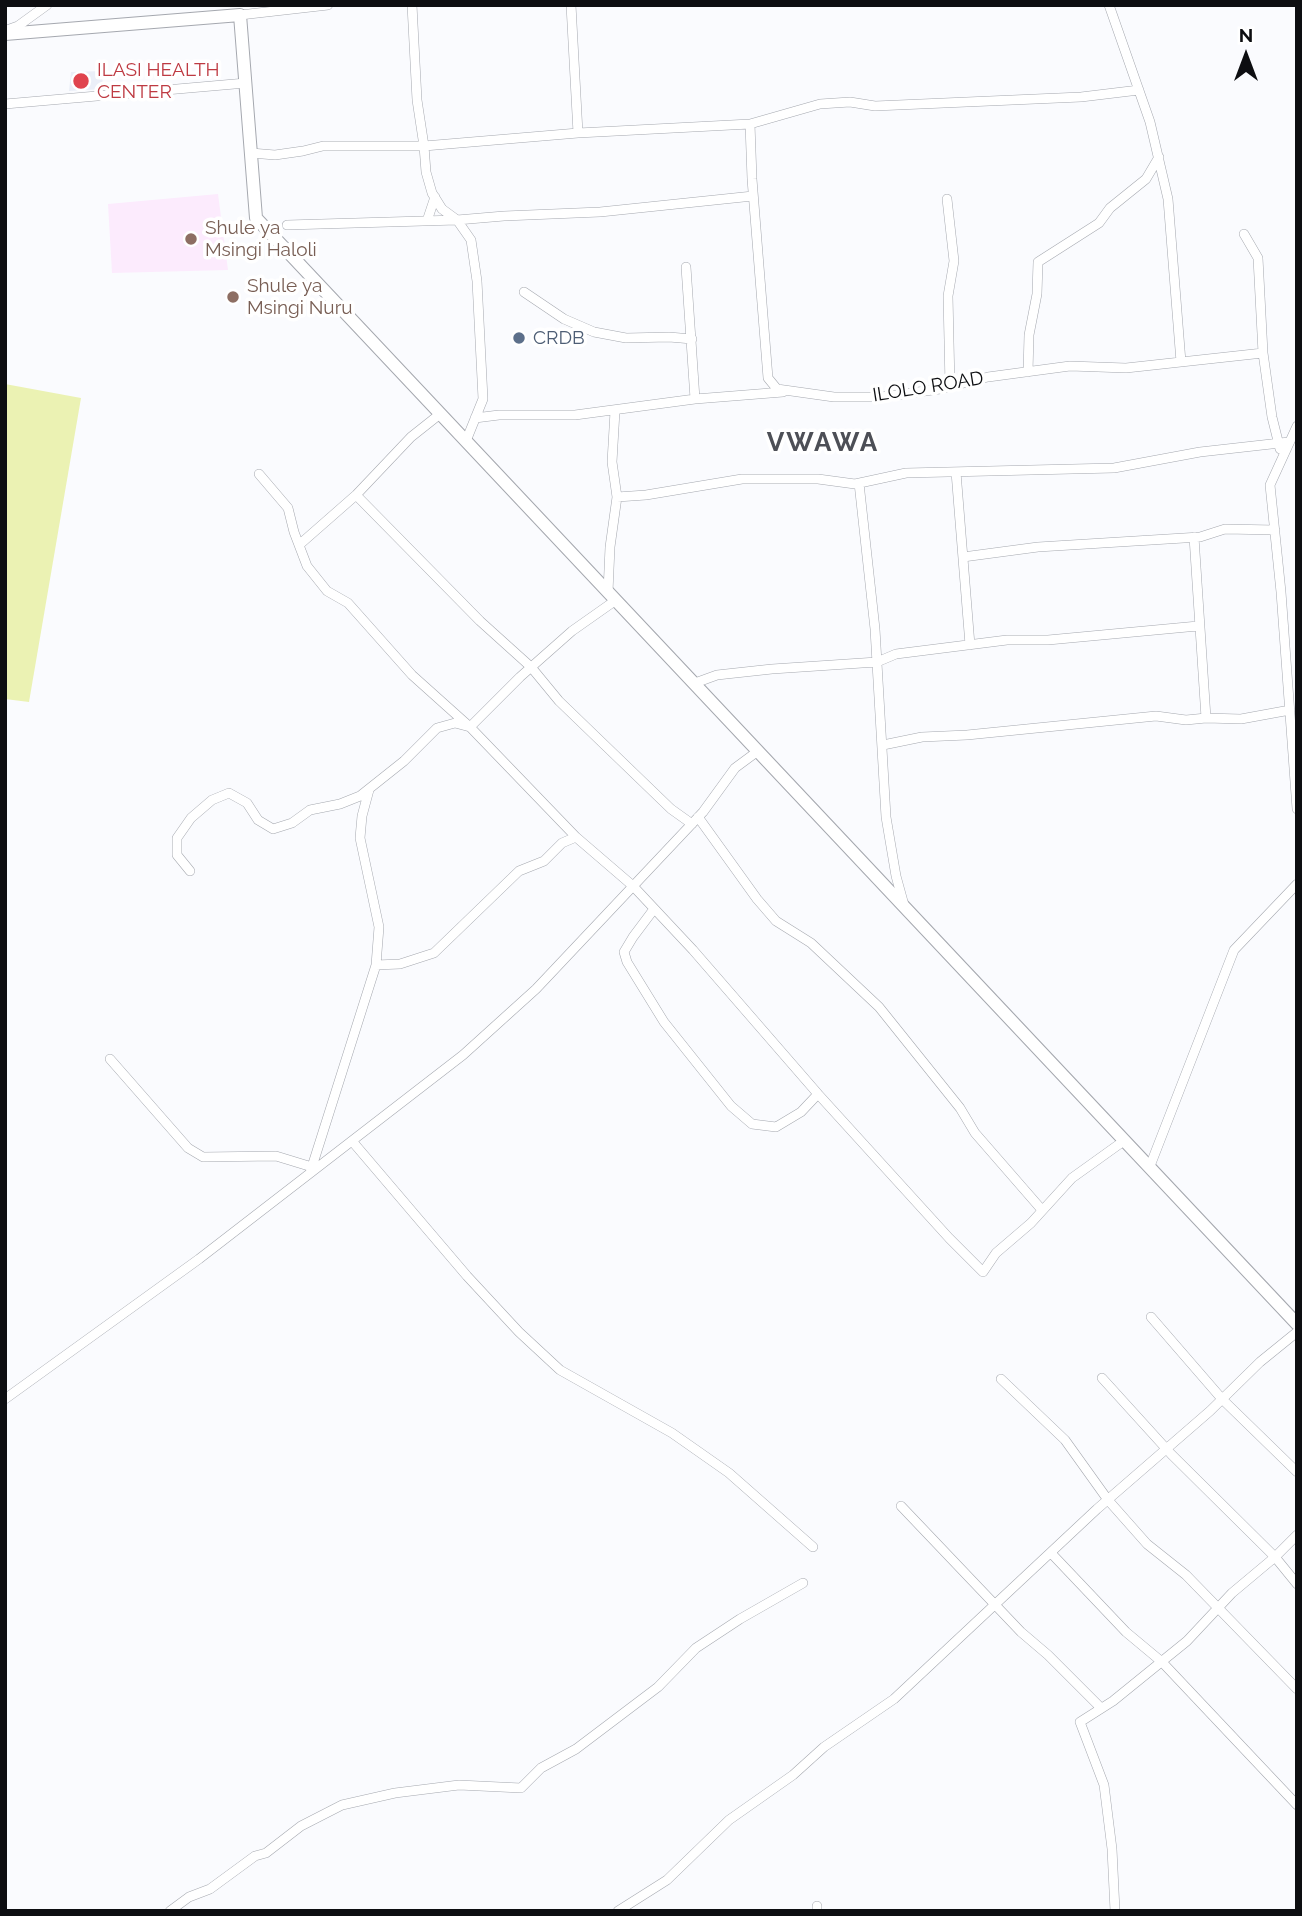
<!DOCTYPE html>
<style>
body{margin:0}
#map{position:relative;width:1302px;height:1916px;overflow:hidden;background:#fafbfe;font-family:Raleway,sans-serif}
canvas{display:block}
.frame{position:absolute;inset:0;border:7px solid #0d0e11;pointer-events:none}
.north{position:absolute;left:1211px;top:21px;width:70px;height:70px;-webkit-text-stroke:5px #fff;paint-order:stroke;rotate:0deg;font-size:19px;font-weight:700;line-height:28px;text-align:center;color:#0d0e11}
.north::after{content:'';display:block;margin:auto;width:24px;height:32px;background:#0d0e11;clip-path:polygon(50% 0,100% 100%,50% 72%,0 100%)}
</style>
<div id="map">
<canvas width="1302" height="1916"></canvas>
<div class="frame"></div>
<div class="north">N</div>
</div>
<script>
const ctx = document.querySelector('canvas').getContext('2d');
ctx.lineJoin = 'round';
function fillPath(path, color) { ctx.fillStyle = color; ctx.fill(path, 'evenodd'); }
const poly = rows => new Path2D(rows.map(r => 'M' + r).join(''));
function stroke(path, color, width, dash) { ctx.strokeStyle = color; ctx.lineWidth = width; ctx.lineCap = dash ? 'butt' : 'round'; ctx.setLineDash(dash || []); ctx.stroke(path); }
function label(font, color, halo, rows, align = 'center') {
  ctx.font = font + ' Raleway,sans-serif'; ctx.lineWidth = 7; ctx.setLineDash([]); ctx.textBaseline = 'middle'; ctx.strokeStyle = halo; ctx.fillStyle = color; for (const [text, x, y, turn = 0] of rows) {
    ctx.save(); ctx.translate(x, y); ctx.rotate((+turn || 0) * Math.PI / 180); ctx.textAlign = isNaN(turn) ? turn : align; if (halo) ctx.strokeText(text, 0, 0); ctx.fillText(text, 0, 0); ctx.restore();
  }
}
fillPath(poly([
 [102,71,103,89,69,91,71,72]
]), '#ebeff8');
fillPath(poly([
 [218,194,228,270,112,273,108,204]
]), '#fcebfd');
fillPath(poly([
 [5,384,81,398,29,702,5,699]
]), '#ebf2b3');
const street = poly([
 [412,5,417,100,424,146,578,133,571,5],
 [1109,5,1150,122,1168,199,1181,362],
 [240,15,328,5],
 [7,30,18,26,47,5],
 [5,104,246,83],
 [750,124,752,179,768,378,777,389,834,397,881,397,940,389,988,377,1070,366,1126,368,1263,353],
 [578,133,750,124,820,104,850,102,875,106,1081,97,1139,90],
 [251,153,275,155,303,151,323,146,424,146,426,172,432,193,442,209,457,220,471,240,477,281,483,399,466,441],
 [947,199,954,261,948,296,950,386],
 [427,221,435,197],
 [287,225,457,220,504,216,600,212,753,196],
 [1244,234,1258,258,1263,353,1272,417,1280,449],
 [686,267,695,399],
 [524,292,564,319,594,332,626,338,669,337,692,339],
 [1028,372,1029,335,1037,294,1038,262,1099,223,1110,208,1146,179,1159,157],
 [475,418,499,415,575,415,695,399,783,392],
 [1297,426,1270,485,1281,592,1297,809],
 [956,472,970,645],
 [259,474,288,508,294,532,307,566,327,591,348,603,412,675,470,727,576,837,633,886,693,950,818,1094,949,1238,983,1272,996,1253,1031,1223,1072,1178,1125,1140],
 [859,483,875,629,886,817,896,876,904,905],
 [356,495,480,621,531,667,559,701,671,809,692,824],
 [617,497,646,495,742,479,818,479,855,484,906,473,1114,468,1200,452,1289,442],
 [1194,537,1206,718],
 [299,545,356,495,411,437,440,414],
 [963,557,1038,547,1200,537,1225,529,1275,530],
 [608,592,610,547,617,497,612,462,615,411],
 [695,683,717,675,772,669,877,662,896,654,1007,640,1048,640,1198,626],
 [883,745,922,737,967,735,1156,716,1186,720,1206,718,1241,719,1290,710],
 [698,817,757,899,776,921,811,943,879,1007,960,1108,975,1133,1042,1210],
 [190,871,177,855,177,838,191,818,212,800,229,793,247,803,258,820,273,829,292,823,310,810,340,804,360,796,404,761,437,728,455,723,470,727,520,677,572,631,616,600],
 [654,909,633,937,624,952,627,962,664,1022,731,1106,752,1124,776,1127,801,1112,818,1094],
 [376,965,400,964,434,953,519,871,544,861,562,843,576,837],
 [110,1059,188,1148,203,1157,276,1156,312,1167],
 [352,1141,467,1276,519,1332,560,1370,672,1433,729,1473,813,1547],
 [1150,1166,1234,950,1297,884],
 [310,1173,376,965,379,927,360,838,362,816,369,790],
 [1151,1317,1222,1399,1297,1472],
 [1102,1378,1171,1454,1275,1557,1297,1584],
 [1001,1379,1065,1440,1108,1500,1147,1544,1186,1575,1297,1689],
 [5,1399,199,1259,463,1055,536,989,703,812,735,768,758,751],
 [901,1506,1021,1632,1048,1655,1101,1708],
 [1051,1553,1126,1632,1162,1662,1297,1805],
 [817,1906,817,1911],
 [170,1911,189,1897,210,1889,255,1856,266,1853,301,1826,342,1805,395,1793,459,1785,521,1788,541,1768,576,1749,658,1687,696,1648,740,1619,803,1583],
 [618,1911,667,1880,729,1820,793,1775,824,1747,894,1699,1097,1509,1210,1411,1260,1362,1297,1332],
 [1115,1911,1112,1849,1104,1785,1080,1722,1113,1701,1187,1641,1232,1593,1275,1557,1297,1535]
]);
const secondary = poly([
 [5,34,240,15,256,218,1297,1324]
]);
stroke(street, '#a5a8af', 10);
stroke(secondary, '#a5a8af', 14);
stroke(street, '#fff', 9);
stroke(secondary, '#fff', 12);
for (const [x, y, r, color] of [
 [81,81,9,"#e0444e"],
 [191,239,7,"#8d6e63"],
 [233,297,7,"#8d6e63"],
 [519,338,7,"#5c6f8a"]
]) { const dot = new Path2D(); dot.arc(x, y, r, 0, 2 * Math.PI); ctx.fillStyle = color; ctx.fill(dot); stroke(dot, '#fff', 2.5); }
label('19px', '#be3a42', '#fff', [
 ["ILASI HEALTH",97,70],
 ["CENTER",97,92]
], 'left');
label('19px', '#785e54', '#fff', [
 ["Shule ya",205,228],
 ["Msingi Haloli",205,250],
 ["Shule ya",247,286],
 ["Msingi Nuru",247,308]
], 'left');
label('19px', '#4e5e75', '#fff', [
 ["CRDB",533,338]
], 'left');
label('19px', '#0d0e11', '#fff', [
 ["ILOLO ROAD",928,387,-9]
]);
ctx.letterSpacing = '2px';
label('bold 26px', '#4d4f56', '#fff', [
 ["VWAWA",823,443]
]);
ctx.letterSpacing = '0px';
</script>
